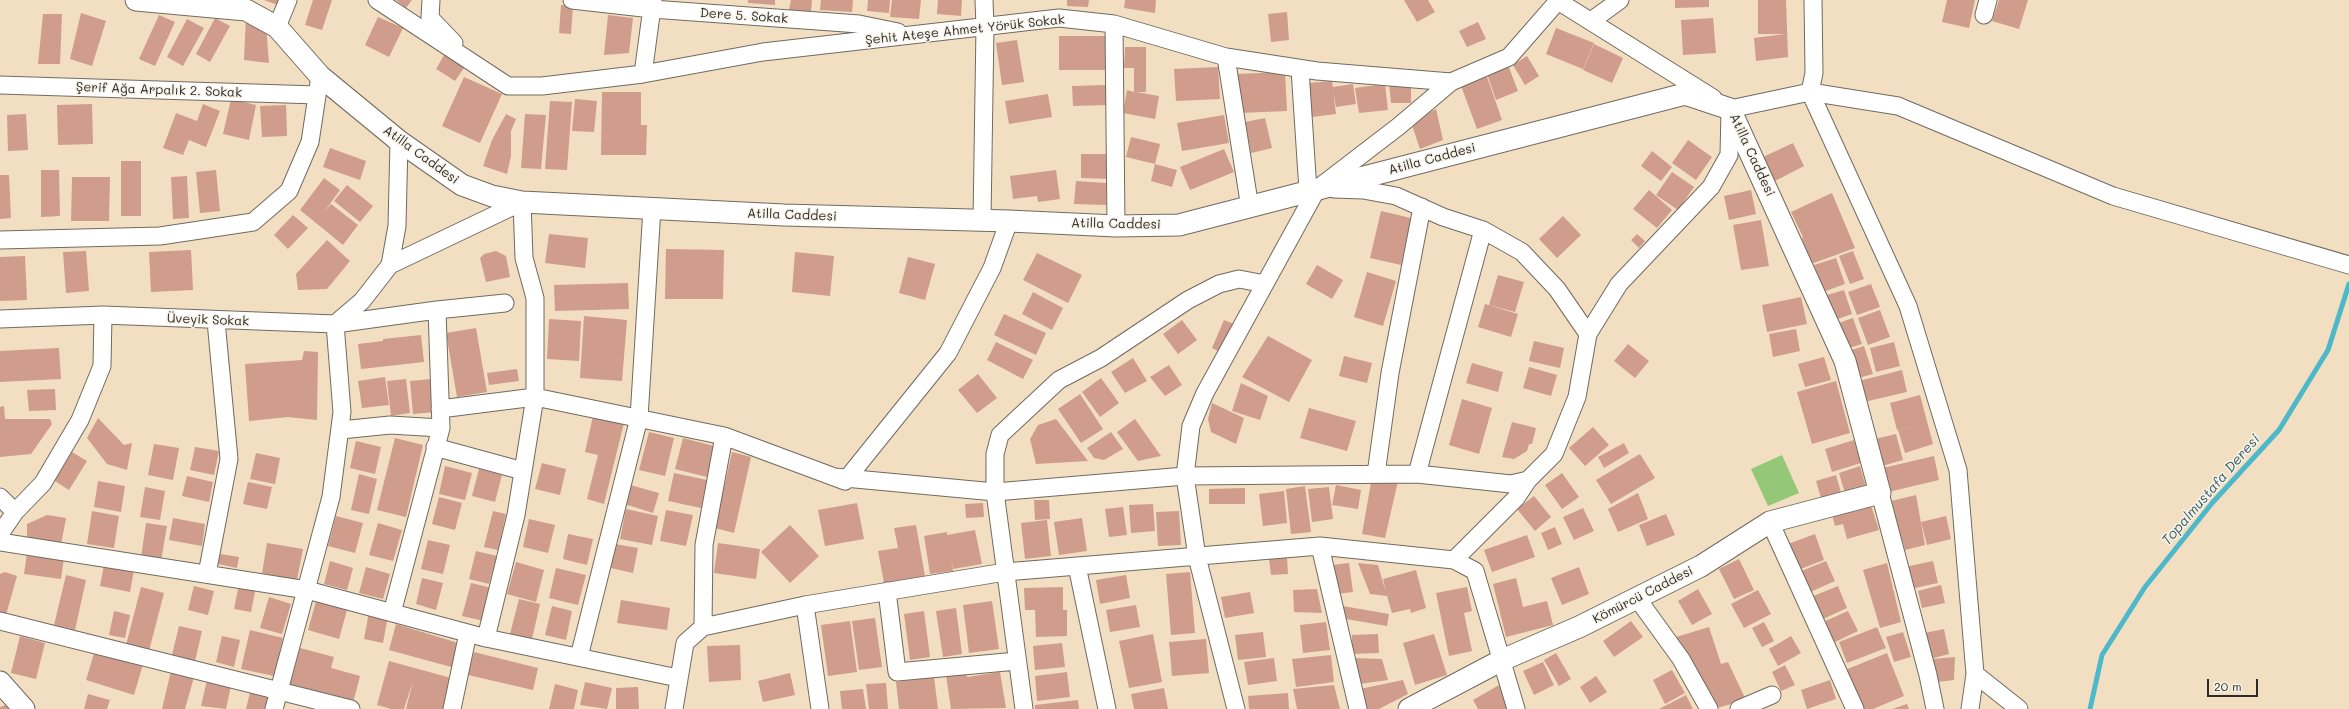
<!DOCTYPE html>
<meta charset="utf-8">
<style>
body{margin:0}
#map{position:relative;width:2349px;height:709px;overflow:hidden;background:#f2dfc1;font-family:Mali,sans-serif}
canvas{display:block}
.scale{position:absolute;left:2207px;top:679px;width:51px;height:18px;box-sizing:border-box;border:2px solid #2b2b2b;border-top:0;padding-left:5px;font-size:12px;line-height:14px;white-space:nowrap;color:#2b2b2b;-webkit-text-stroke:3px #f7f3e8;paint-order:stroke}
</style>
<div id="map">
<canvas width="2349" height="709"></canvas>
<div class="scale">20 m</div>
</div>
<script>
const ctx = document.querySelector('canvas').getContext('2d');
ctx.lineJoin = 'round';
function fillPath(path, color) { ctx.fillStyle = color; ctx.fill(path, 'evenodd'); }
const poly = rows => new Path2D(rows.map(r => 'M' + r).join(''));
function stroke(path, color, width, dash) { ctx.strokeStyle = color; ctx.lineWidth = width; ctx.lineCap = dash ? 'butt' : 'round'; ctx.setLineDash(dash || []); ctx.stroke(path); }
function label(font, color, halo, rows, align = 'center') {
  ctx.font = font + ' Mali,sans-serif'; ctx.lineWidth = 3; ctx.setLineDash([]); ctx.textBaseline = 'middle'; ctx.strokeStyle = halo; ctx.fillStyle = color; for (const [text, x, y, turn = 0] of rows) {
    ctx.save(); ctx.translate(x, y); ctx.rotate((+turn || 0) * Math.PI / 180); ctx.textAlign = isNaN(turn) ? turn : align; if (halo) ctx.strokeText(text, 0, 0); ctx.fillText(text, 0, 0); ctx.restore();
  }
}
fillPath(poly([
 [1782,455,1799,493,1768,506,1751,469]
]), '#94c878');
stroke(poly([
 [2090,709,2102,655,2145,587,2213,502,2279,430,2328,350,2349,284]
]), '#4eb8cb', 5);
fillPath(poly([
 [264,0,285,0,283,7],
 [313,0,332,0,322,30,305,25],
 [396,0,412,0,406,8],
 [748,0,775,0,775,5,748,3],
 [791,0,812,0,811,13,789,10],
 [821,0,853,0,852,12,820,10],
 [868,0,890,0,889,13,867,11],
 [892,0,921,0,919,19,890,17],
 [938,0,962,0,961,16,937,14],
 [1067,0,1089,0,1088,7,1067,6],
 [1125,0,1156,0,1155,13,1124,8],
 [1404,0,1428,0,1435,12,1417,22],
 [1675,0,1709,0,1709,7,1675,8],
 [1758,0,1786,0,1788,57,1756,61,1754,38,1785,34,1758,34],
 [1947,0,1975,0,1969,28,1942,22],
 [1999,0,2028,0,2019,29,1992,21],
 [561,5,573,6,571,34,559,33],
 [1287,12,1289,40,1271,42,1268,14],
 [81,13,106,21,92,66,70,59],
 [43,14,62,14,60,64,38,64],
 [159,15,175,22,155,66,139,59],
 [608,15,633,18,629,53,604,55],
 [246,16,266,25,269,63,244,60],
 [378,17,403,28,389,57,365,45],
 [215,18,230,26,210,62,196,54],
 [1713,18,1716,53,1683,55,1681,20],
 [187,19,204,28,183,66,167,57],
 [1478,22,1486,39,1467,47,1459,31],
 [1556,28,1594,43,1583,69,1546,54],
 [1059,36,1106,36,1106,70,1059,70],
 [1017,40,1024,82,1002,85,996,43],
 [1594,44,1623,58,1612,83,1583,70],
 [1125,47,1146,47,1146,92,1136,92,1159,96,1155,119,1123,113,1127,90,1134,92,1134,68,1124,68],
 [446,52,466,65,455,81,436,69],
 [1527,56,1539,76,1525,85,1513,65],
 [1508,65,1518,91,1496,100,1487,74],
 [1218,67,1220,99,1176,101,1174,69],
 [1285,72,1287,111,1239,113,1237,74],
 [1486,74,1502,120,1477,129,1460,83],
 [464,77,502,94,480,143,442,126],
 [1332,81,1333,87,1353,84,1356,104,1336,107,1333,90,1336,114,1312,117,1309,83],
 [1385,84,1388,110,1359,113,1355,88],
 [1389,84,1411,86,1411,103,1391,103],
 [1106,85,1107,105,1073,106,1072,86],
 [602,92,641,92,641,125,647,125,646,155,601,155],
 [1048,94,1052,117,1009,124,1005,101],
 [231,99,256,105,249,140,223,134],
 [575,99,597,101,594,132,572,131],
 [550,101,572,102,567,170,545,169],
 [92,104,93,144,58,145,57,105],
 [203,104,220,111,206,147,189,140,183,155,163,148,176,113,197,121],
 [286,105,287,136,262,137,260,106],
 [1436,109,1443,140,1420,149,1411,122],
 [26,114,28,150,8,151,7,115],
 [506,114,516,119,511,131,511,156,507,174,483,166,492,140],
 [525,114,546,115,541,169,521,168],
 [1224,115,1229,143,1182,151,1177,123],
 [1265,118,1272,148,1251,153,1245,122],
 [1131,137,1160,144,1155,164,1126,157],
 [1688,140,1712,157,1696,180,1672,163],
 [1793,143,1804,166,1775,181,1763,157],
 [330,148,366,161,360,180,323,167],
 [1224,149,1234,172,1190,190,1180,167],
 [1652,151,1672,167,1661,181,1641,166],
 [1081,154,1112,154,1111,179,1081,178],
 [121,161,141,161,141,216,121,216],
 [1155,164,1177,170,1172,187,1151,181],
 [41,170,59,170,60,216,41,217],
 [216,170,220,211,200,213,196,172],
 [1056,170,1060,199,1038,202,1037,196,1013,199,1010,176],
 [1672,172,1694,187,1678,210,1656,195],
 [0,175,9,175,11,218,0,219],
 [187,176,189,218,173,219,171,177],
 [72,177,110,177,109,221,71,221],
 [324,178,340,190,324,212,331,204,358,225,343,245,300,210],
 [1076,181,1107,183,1106,205,1074,204],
 [347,185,373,206,360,222,334,201],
 [1649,190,1672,210,1657,228,1633,209],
 [1751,190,1756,214,1729,220,1724,196],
 [1832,193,1855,248,1811,264,1802,238,1803,237,1791,212],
 [1381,211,1411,218,1401,265,1370,258],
 [293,215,308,228,288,249,274,235],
 [1563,216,1581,235,1557,258,1539,239],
 [1761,220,1769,266,1741,270,1733,225],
 [549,234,588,238,585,268,545,263],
 [1637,234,1645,241,1639,248,1631,240],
 [327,240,350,261,327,289,298,290,296,274],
 [666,249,724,250,723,299,665,299],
 [191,250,193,290,151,292,149,252],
 [86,251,89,291,66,293,63,252],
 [496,251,506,256,510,277,486,282,480,258,484,254],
 [1853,251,1864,279,1850,284,1839,256],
 [795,252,834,256,830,296,792,292],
 [1037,253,1082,275,1068,303,1023,280],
 [25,256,27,300,0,301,0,257],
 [908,257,935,264,925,300,899,293],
 [1836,258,1845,284,1823,292,1814,265],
 [1317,265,1343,280,1332,299,1306,284],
 [1367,272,1396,281,1383,326,1354,317],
 [1498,275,1524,282,1515,312,1489,305],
 [628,283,629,309,555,311,554,285],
 [1871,284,1880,307,1857,315,1848,292],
 [1844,290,1852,314,1835,320,1827,295],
 [1033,292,1063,308,1052,330,1022,314],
 [1801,297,1807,324,1767,332,1762,305],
 [1485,304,1518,314,1511,337,1478,327],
 [1880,310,1890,337,1868,345,1858,318],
 [1004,314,1046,333,1036,355,994,335],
 [584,316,627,320,622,381,580,378],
 [1853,318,1862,344,1846,349,1836,324],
 [549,319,581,321,579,361,547,359],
 [1182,320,1197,340,1178,354,1163,334],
 [1224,320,1234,324,1222,353,1212,348],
 [476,328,487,392,457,397,446,333],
 [1796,329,1800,351,1773,357,1769,334],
 [421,335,424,362,361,369,358,344,383,341,383,339],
 [1268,336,1312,360,1289,402,1242,377],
 [1534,341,1564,348,1560,368,1529,361],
 [996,342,1033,360,1023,379,987,360],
 [1894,342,1900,366,1876,372,1870,348],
 [1628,344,1649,361,1635,378,1614,361],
 [1864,346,1873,374,1858,378,1849,351],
 [59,348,61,379,0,382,0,351],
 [304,351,318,352,317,420,288,417,249,421,245,364,302,360],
 [1344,356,1372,363,1367,383,1339,376],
 [1824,357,1831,380,1805,387,1798,364],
 [1133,358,1147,381,1125,393,1111,372],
 [1472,363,1503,372,1498,392,1466,383],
 [1169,365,1182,385,1165,396,1150,377],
 [1529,367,1557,375,1551,396,1523,388],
 [517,369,519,381,489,385,487,373],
 [1902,370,1907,392,1864,402,1859,381],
 [978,374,997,398,977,413,958,390],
 [385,377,389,405,362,408,358,381],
 [1101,378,1119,403,1100,417,1082,392],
 [406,379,410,413,391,416,387,381],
 [432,379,435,412,413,414,410,381],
 [1836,381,1850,433,1812,444,1797,392],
 [1241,383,1268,396,1260,420,1232,411],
 [55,389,56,410,29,411,27,390],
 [1080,394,1103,429,1081,443,1058,409],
 [1920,395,1933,444,1905,453,1898,430,1915,425,1897,430,1890,403],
 [1462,399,1492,408,1479,454,1449,445],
 [1212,403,1244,418,1236,444,1211,432,1208,419],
 [4,406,5,419,50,419,52,424,31,454,0,457,0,407],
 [1309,408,1356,421,1347,451,1300,438],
 [593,416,624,423,604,504,587,499,598,455,585,452],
 [98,418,124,445,132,443,127,470,107,464,87,438],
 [1056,419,1088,461,1036,464,1030,439,1038,425],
 [1135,419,1161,456,1138,461,1117,432],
 [1512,422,1536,428,1532,444,1529,444,1527,451,1514,459,1502,457],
 [1593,427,1609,445,1585,466,1569,448],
 [649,432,674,438,665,476,639,470],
 [1111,432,1123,449,1104,460,1094,458,1087,448],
 [1896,434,1903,460,1882,466,1875,439],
 [395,438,423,445,406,517,377,510],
 [683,438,714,446,707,477,675,469],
 [1854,440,1861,463,1832,472,1825,449],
 [356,441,381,447,375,474,350,468],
 [1624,443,1629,453,1604,468,1598,457],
 [154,444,179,448,173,480,148,475],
 [195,447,219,451,214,475,190,470],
 [72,452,87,461,69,490,55,481],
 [732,452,751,457,734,533,715,528],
 [256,453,280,458,275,484,250,479],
 [1640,454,1655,478,1611,504,1596,480],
 [1934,456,1939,480,1888,492,1883,468],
 [542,463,566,469,560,495,535,489],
 [445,466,472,473,465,500,439,494],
 [1860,466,1866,487,1845,493,1839,473],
 [479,469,502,475,495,502,472,496],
 [674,473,707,480,701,508,668,501],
 [1562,473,1579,497,1562,509,1545,485],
 [359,474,377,479,369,514,351,510],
 [1836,475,1842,496,1822,501,1816,481],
 [187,476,213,482,209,502,182,496],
 [1372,477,1398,481,1385,538,1362,534],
 [98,481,125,486,121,512,94,507],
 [248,482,272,487,267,509,243,504],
 [627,484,659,493,653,513,621,503],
 [1336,485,1361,490,1358,509,1332,505],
 [1305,486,1311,532,1291,534,1286,489],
 [145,487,165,491,160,520,140,517],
 [1329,487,1333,519,1312,522,1308,489],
 [1245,488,1245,504,1209,504,1209,489],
 [1284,491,1287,523,1263,526,1259,494],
 [1638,493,1648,519,1618,532,1608,509],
 [1916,495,1925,545,1905,550,1891,501],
 [1534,496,1551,517,1535,531,1517,509],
 [439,497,462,503,455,530,432,524],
 [1869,499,1879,530,1847,539,1843,524,1835,526,1831,510],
 [1034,500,1049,500,1050,519,1035,520],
 [857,503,864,539,825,546,818,510],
 [983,503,984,517,966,518,965,504],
 [1153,504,1155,531,1131,533,1129,505],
 [1123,507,1127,535,1109,537,1105,509],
 [1583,508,1594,531,1574,540,1563,517],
 [626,509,658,516,652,545,620,539],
 [666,510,693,515,686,546,660,541],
 [92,511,119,516,114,548,87,544],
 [493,511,506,514,498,550,484,547],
 [1179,511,1181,545,1158,546,1156,512],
 [1666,514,1675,535,1647,546,1639,525],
 [47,515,66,518,61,545,27,539,27,524],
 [336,516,363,523,355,553,328,546],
 [1946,516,1951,539,1927,545,1921,522],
 [173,518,205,524,202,546,169,540],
 [1082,518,1087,551,1059,555,1054,522],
 [529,519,555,525,548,553,523,547],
 [1047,520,1051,556,1025,559,1021,523],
 [146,523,167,526,161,561,141,557],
 [378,523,402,530,393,561,369,555],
 [790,525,819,556,790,583,761,552],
 [916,525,925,576,884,583,878,551,898,548,894,528],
 [1555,527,1562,544,1548,550,1541,533],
 [975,530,982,564,953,569,950,551,953,571,930,574,924,536,947,532,947,535],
 [568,534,593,539,587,565,563,559],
 [1815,534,1824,560,1798,570,1788,544],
 [1527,535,1535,557,1492,572,1484,550],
 [428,540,450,545,443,574,421,569],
 [267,543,303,549,297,580,262,573],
 [718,543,760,549,756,579,714,573],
 [615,544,638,548,633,573,611,568],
 [476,551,497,556,489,584,469,579],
 [27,553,64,558,61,579,24,574],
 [220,554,239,557,237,568,218,564],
 [1287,557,1288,574,1271,575,1269,559],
 [1739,559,1754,590,1734,599,1719,569],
 [330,561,353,568,347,590,324,584],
 [1826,561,1835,581,1808,593,1799,572],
 [1933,561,1938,583,1910,589,1905,567],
 [516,562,544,570,536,602,507,594],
 [1349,563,1353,592,1336,594,1332,565],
 [1358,563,1378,565,1386,593,1383,579,1416,570,1426,608,1411,613,1410,609,1392,613,1387,596,1370,594],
 [1887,563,1901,622,1880,628,1863,570],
 [104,565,134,570,130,592,100,586],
 [366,567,390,574,383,599,359,593],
 [1579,567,1589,594,1562,605,1551,578],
 [556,568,586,575,578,605,549,598],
 [5,572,17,576,6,615,0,613,0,574],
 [1190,572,1195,633,1171,635,1166,574],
 [66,575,86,580,75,630,54,625],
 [1126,575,1130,598,1100,604,1096,580],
 [422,578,443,583,436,610,416,604],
 [1516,578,1523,607,1547,601,1553,625,1506,637,1493,584],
 [471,583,492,588,484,621,462,616],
 [239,584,256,587,251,612,234,609],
 [1941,585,1945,603,1922,608,1918,591],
 [194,586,214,591,208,615,188,610],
 [1838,586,1847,608,1821,620,1811,597],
 [141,587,164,593,149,651,126,645],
 [1063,587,1063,610,1067,610,1067,636,1036,637,1035,610,1025,610,1024,588],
 [1467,587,1472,611,1464,613,1472,651,1449,656,1436,593],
 [1317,589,1322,613,1294,612,1293,590],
 [1698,589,1712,614,1692,625,1678,601],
 [1758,590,1771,614,1744,628,1731,604],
 [1250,592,1254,613,1225,618,1221,597],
 [269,597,291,604,282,634,260,628],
 [519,599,540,604,532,639,510,634],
 [621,600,670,608,667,630,617,623],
 [316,601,347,610,339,639,308,630],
 [992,601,999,649,969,653,963,605],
 [1136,605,1140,627,1110,632,1106,610],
 [552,606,572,611,566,640,545,635],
 [1343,606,1389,614,1387,626,1340,618],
 [956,608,962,654,943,657,936,611],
 [114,611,130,615,125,638,109,635],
 [924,611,930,657,910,660,904,614],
 [1848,611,1858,631,1833,643,1823,622],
 [369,612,388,616,383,643,364,639],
 [875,618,882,667,859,670,852,621],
 [850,621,857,672,828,676,821,625],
 [1631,621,1643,637,1614,657,1603,641],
 [1326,622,1330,650,1303,653,1300,625],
 [1764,622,1774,641,1762,647,1752,628],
 [396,624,455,642,459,647,455,668,389,650],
 [179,626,202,631,195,661,172,655],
 [1709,627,1721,664,1728,662,1746,700,1717,708,1685,656,1676,637],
 [1877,627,1886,648,1847,663,1839,642],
 [1944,629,1949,654,1930,659,1924,633],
 [250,630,283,638,274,676,241,669],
 [1263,632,1266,657,1238,660,1235,635],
 [1903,632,1911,657,1894,662,1886,637],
 [1153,634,1162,682,1129,688,1119,641],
 [1378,634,1379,653,1352,654,1352,635],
 [1434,634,1447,675,1415,685,1403,643],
 [20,636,45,643,36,679,11,673],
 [222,636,240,640,234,667,216,662],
 [1791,636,1801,653,1778,666,1769,649],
 [1206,639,1209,673,1172,676,1169,642],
 [1062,643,1065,667,1035,670,1033,646],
 [740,645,741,680,709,682,707,646],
 [300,648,334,657,331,668,360,676,353,703,290,685],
 [95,650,143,664,134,695,86,680],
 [474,652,538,668,533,690,468,675],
 [1556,653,1571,679,1559,686,1544,660],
 [1887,653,1904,696,1873,709,1861,709,1845,670],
 [1331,655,1334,682,1296,687,1292,659],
 [1955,657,1954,680,1937,682,1933,659],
 [1274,658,1277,681,1248,685,1244,662],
 [1355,658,1382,659,1388,680,1359,684],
 [389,661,451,678,444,709,406,709,413,681,404,709,391,709,377,705],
 [1543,662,1554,685,1534,695,1523,671],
 [1785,665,1795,685,1781,691,1772,672],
 [1672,670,1685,693,1665,704,1653,680],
 [171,671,194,677,185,709,162,709],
 [966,672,967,677,1000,672,1006,708,951,709,946,675],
 [1067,672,1070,697,1037,701,1035,676],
 [790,673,795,695,763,702,758,681],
 [1596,676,1607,692,1590,703,1580,687],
 [934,677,938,709,899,709,896,682],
 [207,680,231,686,226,709,201,706],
 [1403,680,1408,694,1379,709,1364,709,1360,689],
 [1830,680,1836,699,1807,709,1801,690],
 [585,682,612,688,607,709,580,705],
 [886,683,888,709,869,709,866,684],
 [555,684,578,690,574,709,549,709],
 [1334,685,1340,709,1297,709,1293,689],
 [1499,685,1511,706,1506,709,1478,709,1473,700],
 [638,687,639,709,616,709,616,688],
 [1164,688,1168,709,1134,709,1131,694],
 [863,689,866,709,842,709,840,691],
 [250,692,269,697,265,709,246,709],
 [1288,693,1289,709,1249,709,1248,696],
 [88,694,110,700,107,709,84,709],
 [1686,695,1693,709,1659,709],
 [1078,700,1079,709,1035,709,1035,705],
 [11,703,13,709,0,709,0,707],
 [1907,704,1909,709,1892,709]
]), '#d09c8c');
const minor = poly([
 [377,0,508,86,542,86,643,74,763,52,1059,18,1114,24,1226,57,1317,71,1451,82,1509,57,1558,1,1713,98],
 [431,0,430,18,454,43],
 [572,0,652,9,859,24,898,32],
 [1984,15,1988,0],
 [1591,21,1620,0],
 [1114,24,1116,226],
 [277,27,288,0],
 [1226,57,1250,208],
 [1300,69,1308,191],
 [643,74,653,0],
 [0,85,317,95],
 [1730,109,1810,92,1814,73,1813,0],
 [1334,189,1363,190,1396,196,1443,217,1483,230,1522,252,1557,289,1588,334],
 [982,220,985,27,984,0],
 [0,240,160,236,253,222,289,191,310,142,320,76],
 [390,265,397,226,399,141],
 [0,319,103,315,335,324,362,301,390,265,522,202,524,258,535,298,535,397,516,515,486,638],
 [440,409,535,397,724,436,704,545,703,627],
 [341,430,390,425,441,428],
 [724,436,845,481,948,353,992,268,1009,221],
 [435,447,523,471],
 [1376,474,1390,373,1422,207],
 [1417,474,1483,230],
 [834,477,995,492,1185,476,1417,474,1511,484,1528,480],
 [1880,493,1928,675,1935,709],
 [0,497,15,512],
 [1770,522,1855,709],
 [0,534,15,512,43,483,80,420,102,366,103,315],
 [0,542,307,590,486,638,678,678],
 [1320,546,1358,709],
 [1454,560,1516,498,1528,480,1554,454,1577,397,1588,334,1619,284,1711,187,1729,155,1730,110],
 [1077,566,1107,709],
 [207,574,229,459,216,321],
 [887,591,897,672,1017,661],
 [1637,598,1681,659,1709,709],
 [805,605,820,709],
 [392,613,441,428,437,310],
 [0,621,351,709],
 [579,657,639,418,652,208],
 [1975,674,2019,709],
 [274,709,331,497,342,412,335,324,437,310,505,303],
 [452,709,468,633],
 [674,709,685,643,703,627,805,605,1005,572,1320,546,1454,560,1475,571,1516,709],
 [1024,709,995,492,995,454,1000,435,1059,380,1101,358,1188,300,1219,284,1239,279,1265,284],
 [1236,709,1197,557,1185,476,1191,426,1205,393,1317,189,1399,126,1451,82],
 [1739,709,1772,695],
 [1970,709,1975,674,1958,470,1908,306,1810,92,1898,106,2113,196,2349,265]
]);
const tertiary = poly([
 [136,0,246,10,277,27,320,76,399,141,462,185,492,196,522,202,784,215,1009,221,1116,226,1179,225,1685,94,1730,109,1845,361,1880,493,1770,522,1701,566,1579,627,1502,660,1409,709],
 [1558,1,1558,0],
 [0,682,24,709]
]);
stroke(minor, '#716a60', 19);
stroke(tertiary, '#716a60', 23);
stroke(minor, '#fff', 17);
stroke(tertiary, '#fff', 21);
label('13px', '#2b2b2b', '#f7f3e8', [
 ["Dere 5. Sokak",744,16,4],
 ["Şehit Ateşe Ahmet Yörük Sokak",965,30,-6],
 ["Şerif Ağa Arpalık 2. Sokak",159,90,2],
 ["Atilla Caddesi",421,155,36],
 ["Atilla Caddesi",1752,155,65],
 ["Atilla Caddesi",1432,159,-15],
 ["Atilla Caddesi",792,215,2],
 ["Atilla Caddesi",1116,224,1],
 ["Üveyik Sokak",208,320,2],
 ["Kömürcü Caddesi",1643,595,-27]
]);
label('italic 14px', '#375c63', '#f7f3e8', [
 ["Topalmustafa Deresi",2211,490,-49]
]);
</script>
